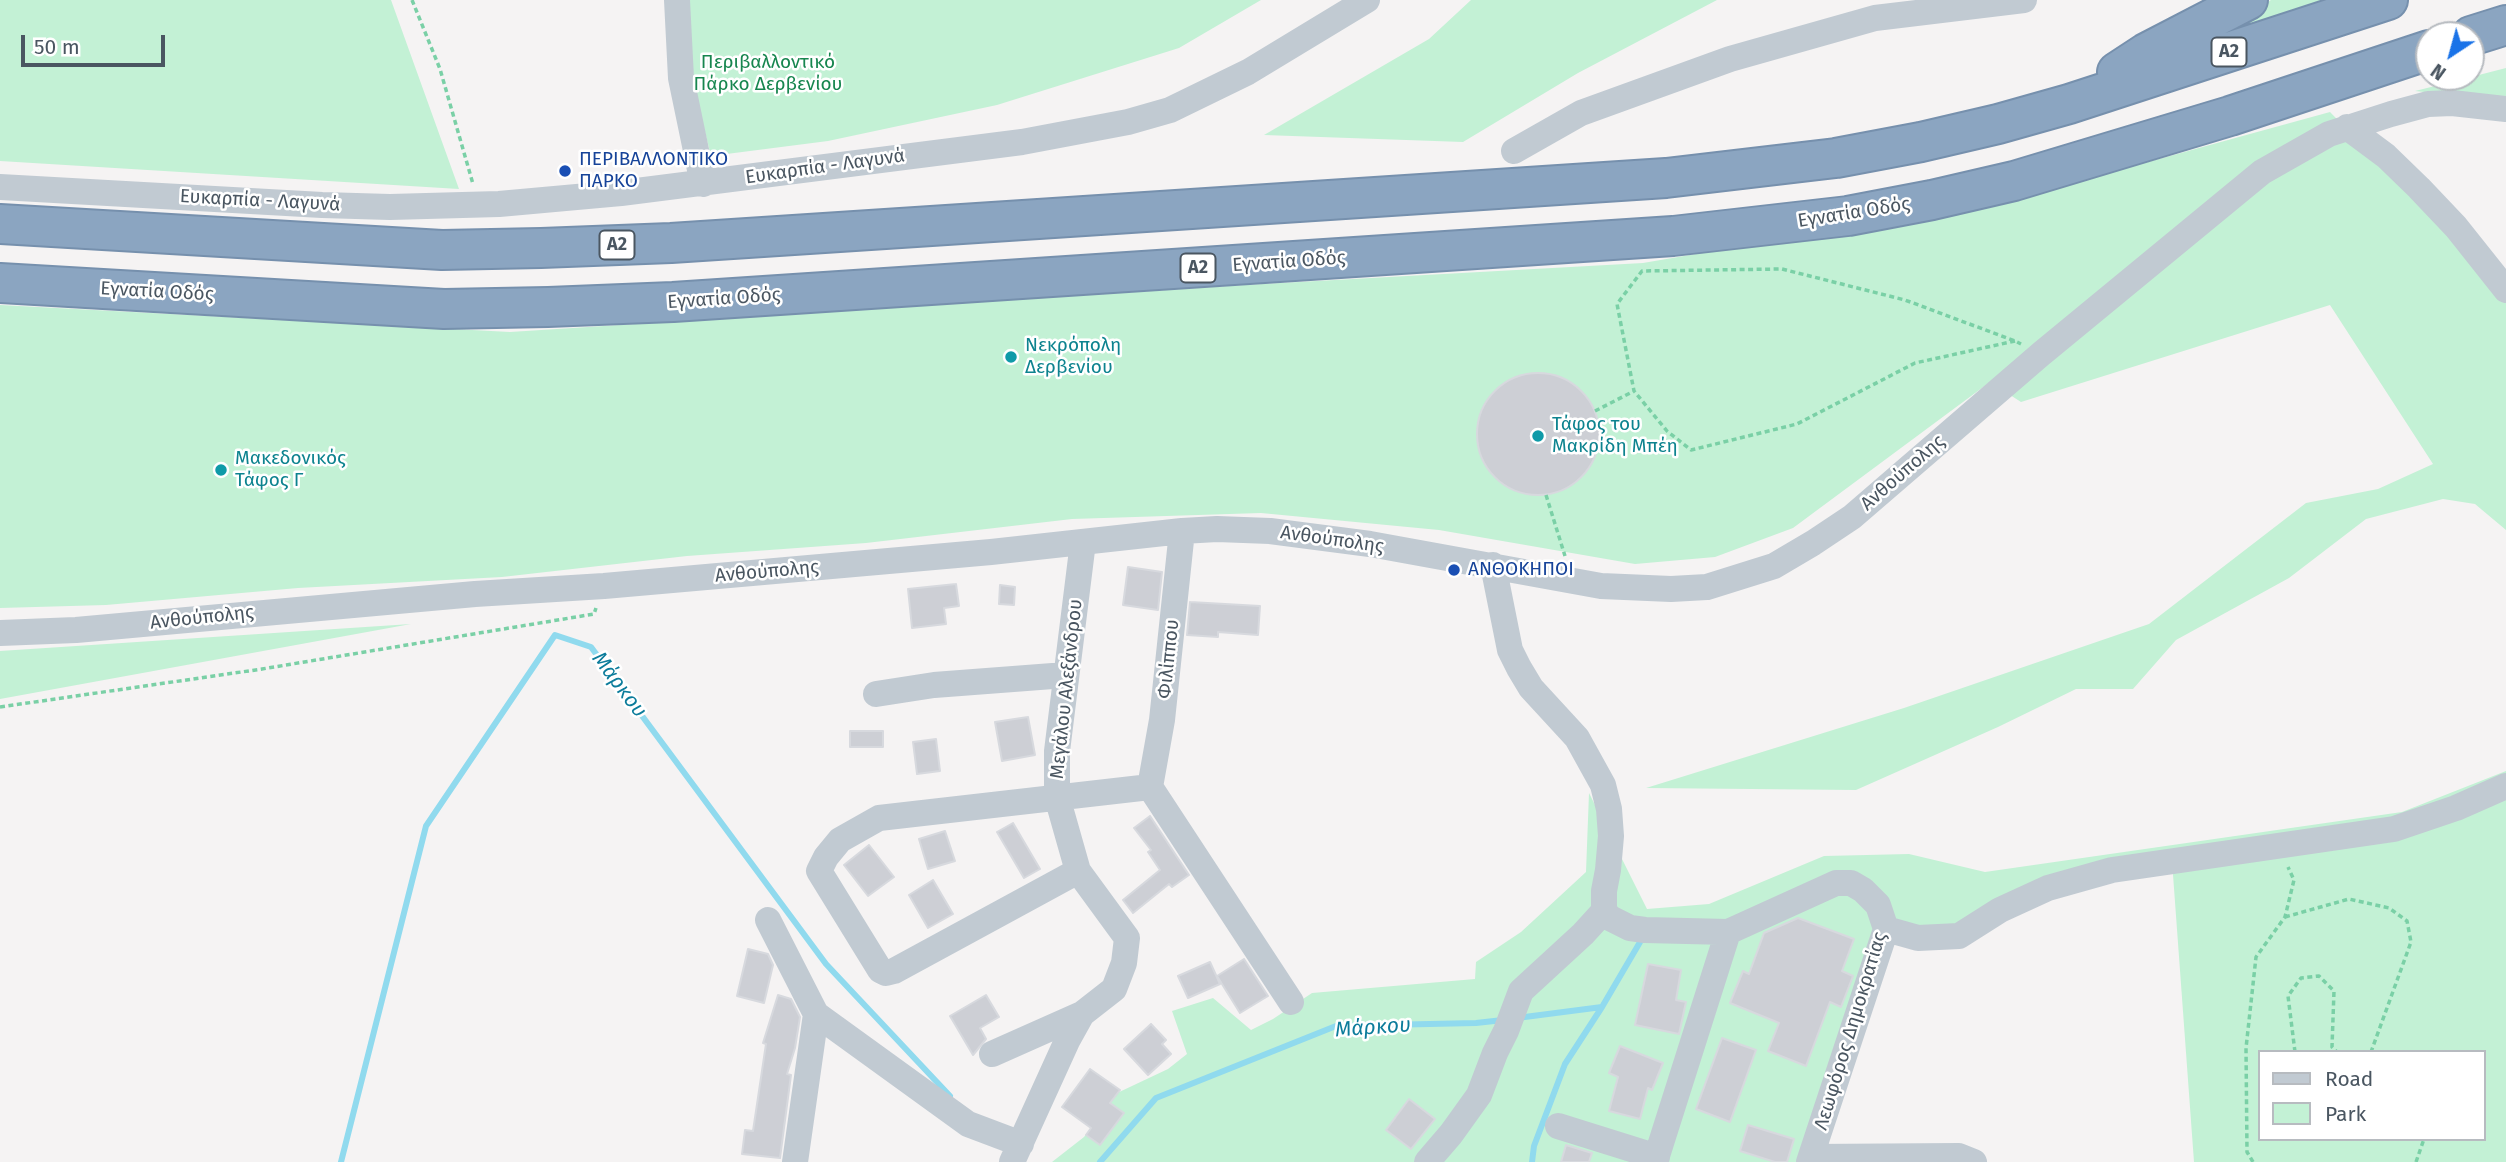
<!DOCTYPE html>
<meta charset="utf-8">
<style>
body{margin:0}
#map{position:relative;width:2506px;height:1162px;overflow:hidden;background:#f5f3f3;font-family:"Fira Sans",sans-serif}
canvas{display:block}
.legend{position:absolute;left:2258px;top:1050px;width:228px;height:91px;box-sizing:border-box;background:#fff;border:2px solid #b7bbc0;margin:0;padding:9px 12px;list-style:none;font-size:21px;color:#4a5661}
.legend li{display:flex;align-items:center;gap:14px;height:35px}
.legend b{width:35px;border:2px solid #b7bbc0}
.north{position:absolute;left:2415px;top:21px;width:70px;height:70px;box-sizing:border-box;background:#fff;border:2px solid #b7bbc0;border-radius:50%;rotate:216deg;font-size:19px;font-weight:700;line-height:28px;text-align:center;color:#4a5661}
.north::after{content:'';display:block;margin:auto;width:24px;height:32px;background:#1a73e8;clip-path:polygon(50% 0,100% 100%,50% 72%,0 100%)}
.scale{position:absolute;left:21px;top:35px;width:144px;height:32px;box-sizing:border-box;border:4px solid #4a5661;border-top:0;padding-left:9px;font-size:21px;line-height:24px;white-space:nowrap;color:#4a5661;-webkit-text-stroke:5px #fff;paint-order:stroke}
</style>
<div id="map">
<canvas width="2506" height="1162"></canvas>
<ul class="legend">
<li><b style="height:9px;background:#c1cad2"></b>Road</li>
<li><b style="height:19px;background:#c3f1d5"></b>Park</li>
</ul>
<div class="north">N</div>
<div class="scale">50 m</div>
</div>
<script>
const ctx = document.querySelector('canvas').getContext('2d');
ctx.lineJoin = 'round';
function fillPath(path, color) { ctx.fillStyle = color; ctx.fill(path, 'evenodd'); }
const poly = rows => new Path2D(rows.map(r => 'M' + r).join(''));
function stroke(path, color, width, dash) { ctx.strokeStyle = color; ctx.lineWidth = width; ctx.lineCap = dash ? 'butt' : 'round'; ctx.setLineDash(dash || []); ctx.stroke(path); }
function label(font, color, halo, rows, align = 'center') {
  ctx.font = font + ' "Fira Sans",sans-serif'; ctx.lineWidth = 5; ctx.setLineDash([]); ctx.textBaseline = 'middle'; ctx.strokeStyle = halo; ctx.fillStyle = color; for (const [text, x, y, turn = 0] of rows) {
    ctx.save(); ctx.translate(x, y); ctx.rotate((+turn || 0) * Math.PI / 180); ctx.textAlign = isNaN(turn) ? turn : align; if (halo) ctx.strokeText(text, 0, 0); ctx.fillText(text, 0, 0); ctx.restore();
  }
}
fillPath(poly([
 [0,0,391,0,459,189,0,161],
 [667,0,1261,0,1179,48,997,105,828,141,711,156,683,44],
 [1471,0,1717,0,1578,73,1463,142,1264,135,1429,39],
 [2271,0,2339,0,2200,44],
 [2506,68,2506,101,2415,91,2471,77],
 [2330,112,2506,292,2506,530,2475,504,2443,499,2366,519,2289,578,2176,640,2133,689,2076,689,1998,727,1856,790,1646,788,1904,708,2149,624,2306,503,2378,489,2433,464,2330,305,2021,402,1990,382,1793,528,1715,557,1635,564,1439,530,1261,513,1072,519,866,543,687,556,502,577,298,588,106,605,0,608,0,305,510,332,1244,285,1643,263,2006,201],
 [411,624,0,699,0,651],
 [2506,771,2506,1162,2194,1162,2172,861,2112,870,1959,936,1887,929,1811,1157,1985,1156,1984,1162,1052,1162,1084,1137,1115,1094,1168,1069,1187,1054,1172,1011,1213,998,1251,1030,1273,1019,1312,993,1475,979,1476,962,1521,932,1586,872,1589,793,1647,909,1709,904,1824,856,1909,854,1985,872,2402,812],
 [2259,1052,2483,1052,2483,1139,2259,1139]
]), '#c3f1d5');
stroke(poly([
 [1517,1018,1602,1007,1643,937],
 [341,1162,426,826,555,635,591,647,826,964,950,1096],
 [1100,1162,1156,1098,1336,1026,1476,1023,1503,1020],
 [1532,1162,1534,1146,1565,1064,1602,1007]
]), '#90daee', 6);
const building = poly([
 '1477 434a61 61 0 1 1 122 0a61 61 0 1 1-122 0Z',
 [1128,567,1162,572,1158,610,1123,605,1128,567],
 [956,584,959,606,944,608,946,624,912,628,908,589,956,584],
 [1000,585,1015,587,1014,605,999,604,1000,585],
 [1190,602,1260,606,1258,635,1218,632,1218,637,1187,635,1190,602],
 [1028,717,1035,755,1002,761,995,722,1028,717],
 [850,731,883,731,883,747,850,747,850,731],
 [936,739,940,771,917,774,913,742,936,739],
 [1150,816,1189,875,1172,887,1169,884,1133,913,1123,900,1160,870,1148,852,1151,850,1134,828,1150,816],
 [1013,823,1040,869,1024,878,997,832,1013,823],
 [945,831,955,861,928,869,919,839,945,831],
 [869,845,894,877,868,896,844,865,869,845],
 [933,880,953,914,928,928,909,895,933,880],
 [1798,918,1854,939,1842,971,1853,976,1841,1007,1830,1002,1806,1066,1768,1051,1779,1023,1730,1003,1743,971,1749,974,1764,933,1798,918],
 [748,949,768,954,773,965,764,1003,737,996,748,949],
 [1244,959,1268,996,1240,1013,1217,976,1244,959],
 [1210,962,1220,984,1188,998,1178,976,1210,962],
 [1648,964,1681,970,1676,1000,1686,1002,1679,1034,1635,1025,1648,964],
 [778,995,791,999,800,1017,795,1048,787,1074,791,1075,780,1158,742,1154,745,1130,753,1131,766,1044,763,1043,778,995],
 [986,995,999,1017,980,1028,986,1039,973,1055,950,1016,986,995],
 [1151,1024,1166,1040,1162,1044,1171,1054,1148,1075,1124,1049,1151,1024],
 [1722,1038,1756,1050,1730,1122,1696,1109,1722,1038],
 [1620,1046,1663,1063,1652,1090,1648,1088,1640,1119,1609,1111,1618,1077,1609,1073,1620,1046],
 [1090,1069,1120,1090,1110,1103,1124,1113,1100,1145,1086,1135,1091,1128,1062,1107,1090,1069],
 [1409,1099,1435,1119,1411,1149,1386,1130,1409,1099],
 [1748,1125,1794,1139,1787,1162,1775,1162,1740,1151,1748,1125],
 [1566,1145,1592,1153,1589,1162,1561,1162,1566,1145]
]);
fillPath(building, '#cdcfd5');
stroke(building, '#d7d9de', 2);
const highway = poly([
 [2471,36,2506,25],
 [2117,72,2146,53,2248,0],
 [0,224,442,250,541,248,671,243,1666,178,1836,158,1921,142,1998,124,2069,104,2388,0],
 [0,283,444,309,548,307,673,302,1673,236,1848,216,1932,200,2014,181,2230,116,2429,50]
]);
stroke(highway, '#7690ad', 42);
stroke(poly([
 [412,0,440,69,473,184],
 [2015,341,1915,363,1797,424,1691,450,1667,431,1634,391,1617,304,1642,271,1782,269,1905,300,2015,341,2021,344],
 [1595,411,1634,391],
 [1546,495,1565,556],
 [0,707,262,669,594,614,596,608],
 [2285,917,2349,899,2389,908,2407,921,2411,942,2371,1052],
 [2295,1052,2288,996,2301,978,2319,976,2334,991,2332,1047,2337,1052],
 [2253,1162,2247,1152,2246,1048,2256,957,2285,917,2294,880,2288,867],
 [2416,1162,2424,1139]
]), '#7ad0a6', 3.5, [5, 3.5]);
stroke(poly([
 [677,0,681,78,703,184],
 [2347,127,2386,156,2419,188,2456,227,2506,290],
 [1514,151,1581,113,1730,59,1875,18,2024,0],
 [0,187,322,205,390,207,499,204,621,193,1022,142,1128,122,1170,110,1248,72,1367,0],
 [1493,565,1510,650,1519,668,1531,688,1577,738,1603,785,1609,809,1611,836,1608,870,1604,891,1604,911,1610,918,1630,928,1645,930,1728,932,1836,883,1851,883,1863,890,1878,905,1886,929,1809,1162],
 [0,633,76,630,475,594,604,586,991,552,1182,531,1217,529,1270,531,1370,544,1601,586,1671,589,1707,587,1774,566,1813,543,1852,517,2041,354,2262,172,2329,134,2391,114,2428,104,2452,103,2506,109],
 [876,694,934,685,1066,675],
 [1150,787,1162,720,1182,531],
 [1150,787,1291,1002],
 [1078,871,894,971,886,973,880,970,819,871,826,857,840,840,879,818,1150,787],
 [768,920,816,1014,968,1124,1021,1144],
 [1886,929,1918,938,1959,936,2000,910,2048,888,2112,870,2394,829,2456,808,2506,786],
 [992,1054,1082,1014],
 [1558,1126,1657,1157],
 [1811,1157,1959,1156,1974,1162],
 [795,1162,816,1014],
 [1012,1162,1067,1041,1082,1014,1114,989,1124,963,1127,938,1078,871,1057,797,1057,751,1083,542],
 [1427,1162,1451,1134,1479,1095,1495,1053,1506,1031,1521,991,1583,934,1604,911],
 [1655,1162,1728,932]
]), '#c1cad2', 26);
stroke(highway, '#8ba5c1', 38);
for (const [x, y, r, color] of [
 [565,171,7,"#1a4fb4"],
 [1011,357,7,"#0f9aa8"],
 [1538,436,7,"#0f9aa8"],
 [221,470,7,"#0f9aa8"],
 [1454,570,7,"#1a4fb4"]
]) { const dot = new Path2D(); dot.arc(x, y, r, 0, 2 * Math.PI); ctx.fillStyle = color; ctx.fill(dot); stroke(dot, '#fff', 2.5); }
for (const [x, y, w] of [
 [2229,52,35],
 [617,245,35],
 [1198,268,35]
]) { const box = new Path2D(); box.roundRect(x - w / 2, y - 14.5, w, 29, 5); ctx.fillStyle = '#fff'; ctx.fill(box); stroke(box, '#4a5661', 2); }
label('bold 18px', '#4a5661', null, [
 ["Α2",2229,52],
 ["Α2",617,245],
 ["Α2",1198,268]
]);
label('19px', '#17864f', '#fff', [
 ["Περιβαλλοντικό",768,63],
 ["Πάρκο Δερβενίου",768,85]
]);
label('19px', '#164399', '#fff', [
 ["ΠΕΡΙΒΑΛΛΟΝΤΙΚΟ",579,160],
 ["ΠΑΡΚΟ",579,182],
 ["ΑΝΘΟΚΗΠΟΙ",1468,570]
], 'left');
label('19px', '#4a5661', '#fff', [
 ["Ευκαρπία - Λαγυνά",825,167,-8],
 ["Ευκαρπία - Λαγυνά",260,201,3],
 ["Εγνατία Οδός",1854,213,-9],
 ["Εγνατία Οδός",1289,262,-4],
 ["Εγνατία Οδός",157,292,3],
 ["Εγνατία Οδός",724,299,-4],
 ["Ανθούπολης",1903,473,-41],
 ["Ανθούπολης",1332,540,8],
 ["Ανθούπολης",767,572,-5],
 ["Ανθούπολης",202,618,-6],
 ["Φιλίππου",1169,659,-84],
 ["Μεγάλου Αλεξάνδρου",1067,689,-84],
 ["Λεωφόρος Δημοκρατίας",1851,1031,-73]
]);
label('19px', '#0d838f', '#fff', [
 ["Νεκρόπολη",1025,346],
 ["Δερβενίου",1025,368],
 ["Τάφος του",1552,425],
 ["Μακρίδη Μπέη",1552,447],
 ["Μακεδονικός",235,459],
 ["Τάφος Γ",235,481]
], 'left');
label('italic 21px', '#0c7c9b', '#fff', [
 ["Μάρκου",619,685,53],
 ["Μάρκου",1373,1028,-4]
]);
</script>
